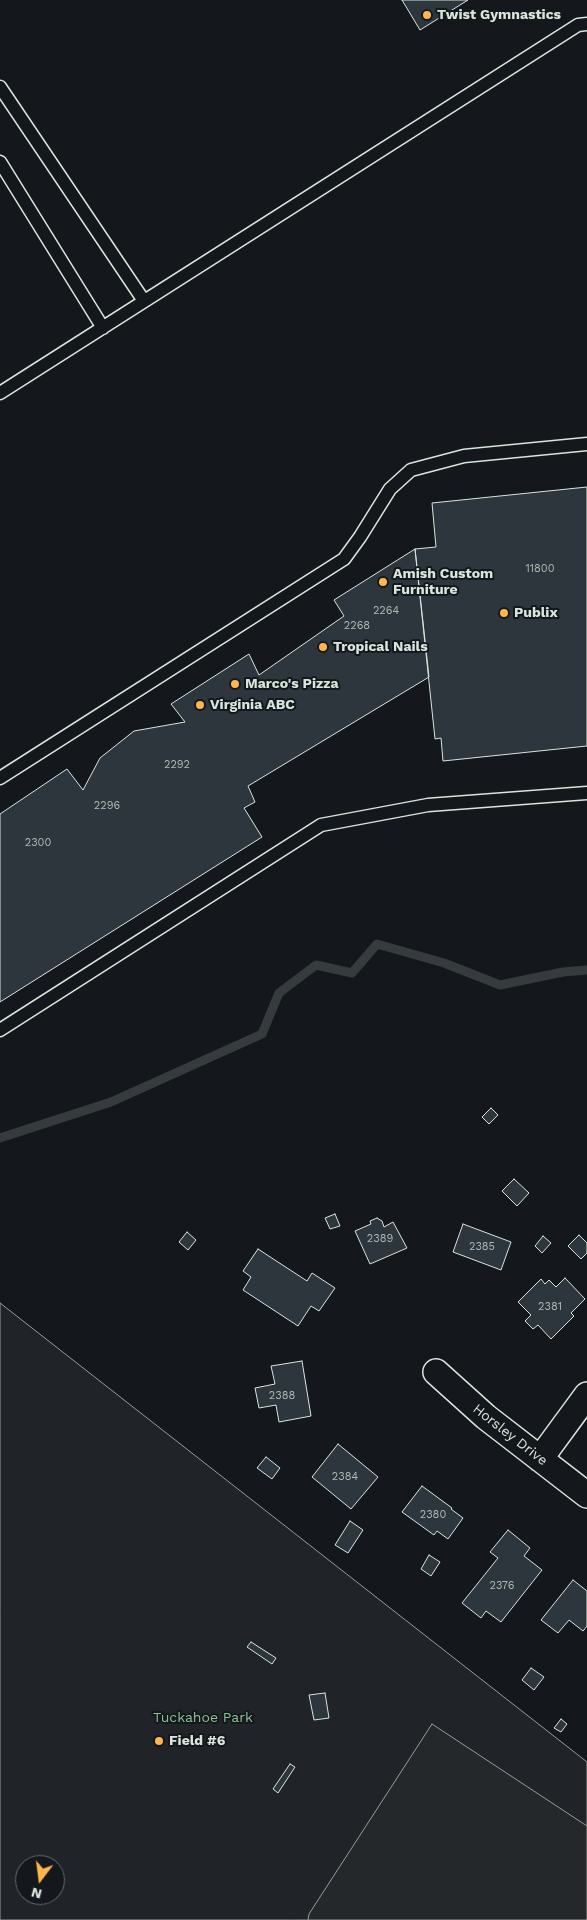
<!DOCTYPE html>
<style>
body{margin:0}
#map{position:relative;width:587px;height:1920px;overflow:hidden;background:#14181c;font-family:"Work Sans",sans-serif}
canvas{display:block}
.north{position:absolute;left:15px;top:1855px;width:50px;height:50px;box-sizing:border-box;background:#14181c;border:1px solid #626a69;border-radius:50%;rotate:195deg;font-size:14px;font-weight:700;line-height:20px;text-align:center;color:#d8e6dc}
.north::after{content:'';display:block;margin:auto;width:18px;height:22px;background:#ffb74d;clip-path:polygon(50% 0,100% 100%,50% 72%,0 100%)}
</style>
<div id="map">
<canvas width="587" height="1920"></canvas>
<div class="north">N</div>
</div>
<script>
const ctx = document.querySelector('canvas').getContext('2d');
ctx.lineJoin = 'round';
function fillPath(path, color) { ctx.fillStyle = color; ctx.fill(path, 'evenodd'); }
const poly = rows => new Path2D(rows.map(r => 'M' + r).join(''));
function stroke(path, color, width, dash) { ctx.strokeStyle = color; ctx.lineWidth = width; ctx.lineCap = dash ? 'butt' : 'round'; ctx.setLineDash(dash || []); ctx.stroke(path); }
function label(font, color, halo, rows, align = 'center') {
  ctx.font = font + ' "Work Sans",sans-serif'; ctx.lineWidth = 4; ctx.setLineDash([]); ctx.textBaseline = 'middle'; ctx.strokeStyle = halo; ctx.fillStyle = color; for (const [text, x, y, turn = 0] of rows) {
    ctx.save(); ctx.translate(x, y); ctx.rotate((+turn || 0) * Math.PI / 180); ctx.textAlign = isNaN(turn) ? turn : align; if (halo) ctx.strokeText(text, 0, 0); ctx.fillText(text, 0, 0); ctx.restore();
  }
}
const green = poly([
 [0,1303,587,1762,587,1920,0,1920,0,1303],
 [25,1865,55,1865,55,1895,25,1895,25,1865]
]);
fillPath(green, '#202428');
stroke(green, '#939e99', 1);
const parking = poly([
 [432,1724,587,1826,587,1920,308,1920,309,1914,432,1724]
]);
fillPath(parking, '#24282b');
stroke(parking, '#939e99', 1);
stroke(poly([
 [0,1138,111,1102,262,1034,279,993,316,965,352,973,377,944,444,963,500,985,563,972,587,970]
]), '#363b3e', 9);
const building = poly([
 [402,0,468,0,420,30,402,0],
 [587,487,587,746,443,761,441,738,435,739,415,549,436,547,432,503,587,487],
 [415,549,429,677,248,786,255,802,244,808,262,837,0,1002,0,814,67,769,83,790,100,758,134,731,185,722,171,704,249,654,259,675,344,616,334,600,415,549],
 [491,1108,498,1115,489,1124,482,1117,491,1108],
 [514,1179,529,1193,517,1206,502,1191,514,1179],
 [335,1214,340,1226,330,1229,325,1218,335,1214],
 [377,1218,382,1221,384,1227,393,1222,407,1248,370,1264,355,1231,371,1224,370,1221,377,1218],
 [463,1224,511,1242,501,1270,453,1252,463,1224],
 [187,1232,196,1240,188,1250,179,1242,187,1232],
 [579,1235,587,1243,587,1253,581,1259,568,1246,579,1235],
 [543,1236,551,1243,542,1253,535,1246,543,1236],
 [258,1249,307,1281,312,1273,335,1288,319,1311,311,1306,298,1326,243,1290,251,1277,243,1271,258,1249],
 [565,1278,585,1299,571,1313,574,1316,551,1339,538,1325,533,1329,525,1321,531,1315,518,1302,541,1279,545,1284,549,1280,556,1287,565,1278],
 [302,1361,311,1416,279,1422,276,1405,259,1408,255,1388,275,1384,271,1366,302,1361],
 [338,1444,378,1477,351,1509,312,1477,338,1444],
 [266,1457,280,1468,272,1479,257,1468,266,1457],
 [422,1486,452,1508,451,1509,463,1518,448,1539,437,1531,434,1535,402,1512,422,1486],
 [350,1521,363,1530,348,1553,335,1545,350,1521],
 [508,1530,530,1548,524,1556,542,1570,501,1622,486,1611,481,1618,462,1603,498,1558,490,1552,508,1530],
 [429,1555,440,1562,431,1576,421,1569,429,1555],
 [573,1580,587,1591,587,1626,583,1631,569,1620,558,1633,541,1620,573,1580],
 [251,1642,276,1658,272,1664,247,1647,251,1642],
 [531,1668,544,1677,534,1690,522,1680,531,1668],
 [325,1693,329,1718,314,1720,309,1695,325,1693],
 [561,1719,567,1724,561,1732,554,1728,561,1719],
 [290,1764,295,1767,278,1793,273,1789,290,1764]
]);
fillPath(building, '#2c363c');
stroke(building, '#d8e6dc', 1);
const lane = poly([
 [0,87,144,301],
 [0,162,103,328],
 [0,393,578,25,587,24],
 [0,778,344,559,360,537,390,489,411,470,464,456,587,444],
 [0,1030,321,825,428,805,587,793]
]);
const street = poly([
 [436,1372,486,1417,587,1495],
 [540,1459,587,1395]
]);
stroke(lane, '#d8e6dc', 15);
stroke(street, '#d8e6dc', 28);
stroke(lane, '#14181c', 12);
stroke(street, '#14181c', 25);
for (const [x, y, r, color] of [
 [427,15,5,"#ffb74d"],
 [383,582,5,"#ffb74d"],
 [504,613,5,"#ffb74d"],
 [323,647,5,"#ffb74d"],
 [235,684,5,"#ffb74d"],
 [200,705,5,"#ffb74d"],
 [159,1741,5,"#ffb74d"]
]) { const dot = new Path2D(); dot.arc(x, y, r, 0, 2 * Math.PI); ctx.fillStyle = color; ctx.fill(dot); stroke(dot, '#14181c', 2); }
label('11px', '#adbab4', null, [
 ["11800",540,569],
 ["2264",386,611],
 ["2268",357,626],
 ["2292",177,765],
 ["2296",107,806],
 ["2300",38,843],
 ["2389",380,1239],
 ["2385",482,1247],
 ["2381",550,1307],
 ["2388",282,1396],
 ["2384",345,1477],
 ["2380",433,1515],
 ["2376",502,1586]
]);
label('bold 14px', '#d8e6dc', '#14181c', [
 ["Twist Gymnastics",437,15],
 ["Amish Custom",393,574],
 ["Furniture",393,590],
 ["Publix",514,613],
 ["Tropical Nails",333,647],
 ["Marco's Pizza",245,684],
 ["Virginia ABC",210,705],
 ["Field #6",169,1741]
], 'left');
label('14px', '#d8e6dc', '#14181c', [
 ["Horsley Drive",510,1435,38]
]);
label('14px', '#8ac095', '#14181c', [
 ["Tuckahoe Park",203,1718]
]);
</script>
